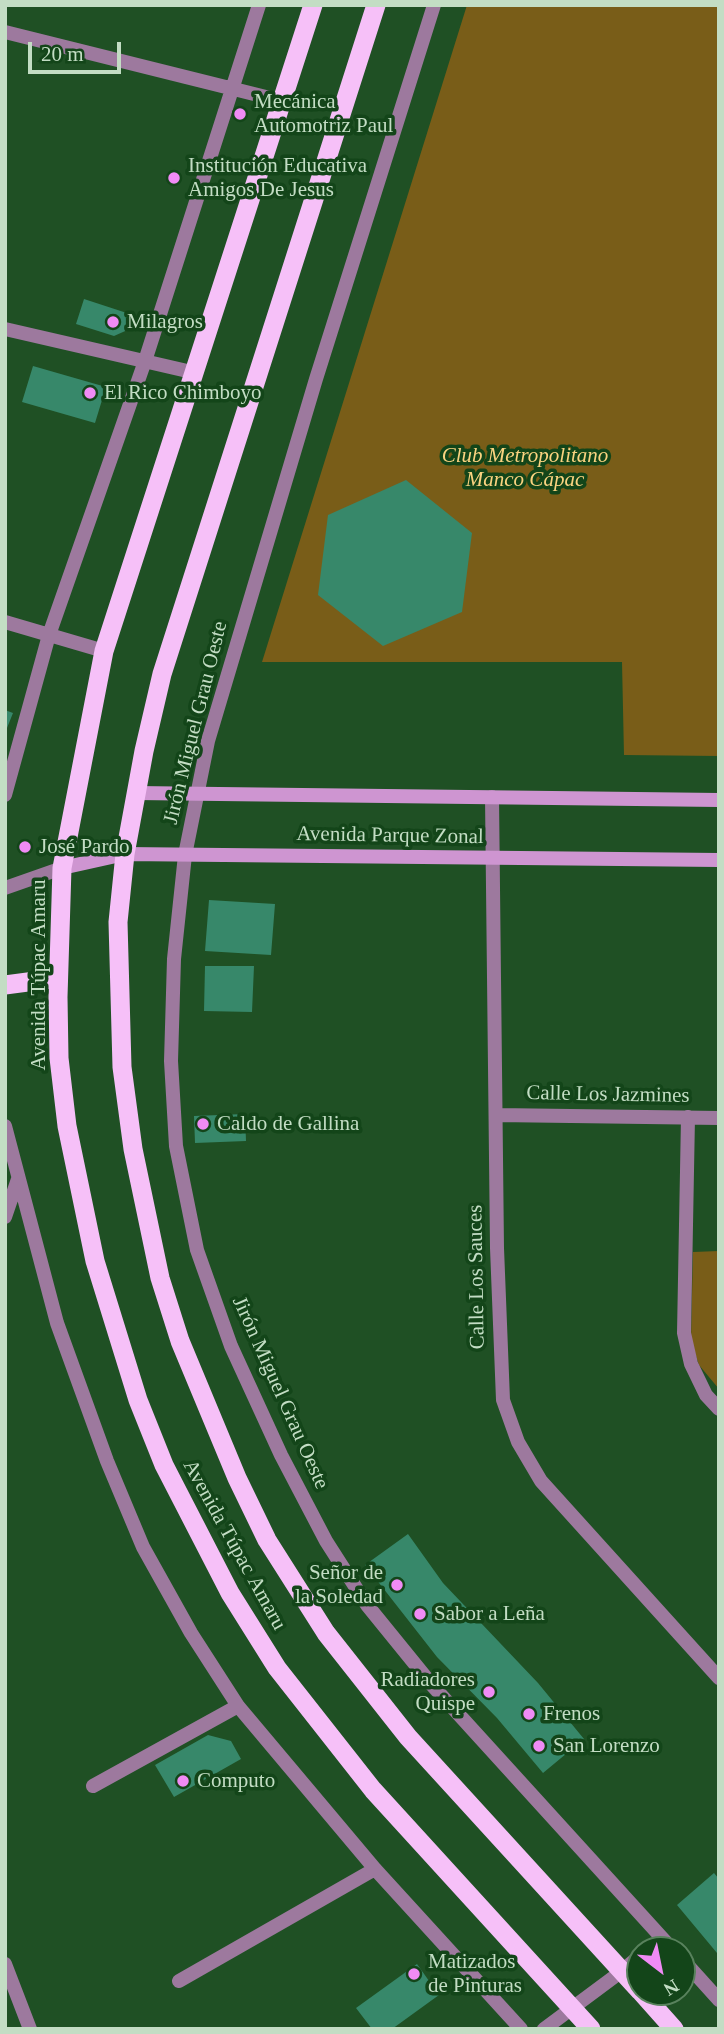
<!DOCTYPE html>
<meta charset="utf-8">
<style>
body{margin:0}
#map{position:relative;width:724px;height:2034px;overflow:hidden;background:#1f5024;font-family:Georgia,serif}
canvas{display:block}
.frame{position:absolute;inset:0;border:7px solid #c3ddc4;pointer-events:none}
.north{position:absolute;left:626px;top:1936px;width:70px;height:70px;box-sizing:border-box;background:#134519;border:2px solid #59825d;border-radius:50%;rotate:148deg;font-size:19px;font-weight:700;line-height:28px;text-align:center;color:#c3ddc4}
.north::after{content:'';display:block;margin:auto;width:24px;height:32px;background:#f08bf5;clip-path:polygon(50% 0,100% 100%,50% 72%,0 100%)}
.scale{position:absolute;left:28px;top:42px;width:93px;height:32px;box-sizing:border-box;border:4px solid #c3ddc4;border-top:0;padding-left:9px;font-size:21px;line-height:24px;white-space:nowrap;color:#c3ddc4;-webkit-text-stroke:5px #134519;paint-order:stroke}
</style>
<div id="map">
<canvas width="724" height="2034"></canvas>
<div class="frame"></div>
<div class="north">N</div>
<div class="scale">20 m</div>
</div>
<script>
const ctx = document.querySelector('canvas').getContext('2d');
ctx.lineJoin = 'round';
function fillPath(path, color) { ctx.fillStyle = color; ctx.fill(path, 'evenodd'); }
const poly = rows => new Path2D(rows.map(r => 'M' + r).join(''));
function stroke(path, color, width, dash) { ctx.strokeStyle = color; ctx.lineWidth = width; ctx.lineCap = dash ? 'butt' : 'round'; ctx.setLineDash(dash || []); ctx.stroke(path); }
function label(font, color, halo, rows, align = 'center') {
  ctx.font = font + ' Georgia,serif'; ctx.lineWidth = 7; ctx.setLineDash([]); ctx.textBaseline = 'middle'; ctx.strokeStyle = halo; ctx.fillStyle = color; for (const [text, x, y, turn = 0] of rows) {
    ctx.save(); ctx.translate(x, y); ctx.rotate((+turn || 0) * Math.PI / 180); ctx.textAlign = isNaN(turn) ? turn : align; if (halo) ctx.strokeText(text, 0, 0); ctx.fillText(text, 0, 0); ctx.restore();
  }
}
fillPath(poly([
 [467,5,719,5,719,756,624,755,622,662,262,662],
 [719,1251,719,1389,699,1365,691,1341,693,1252]
]), '#795d18');
fillPath(poly([
 [84,299,136,316,132,328,114,336,76,324],
 [33,366,106,387,95,423,22,402],
 [406,480,472,533,462,612,383,646,318,595,328,515],
 [5,710,13,713,5,733],
 [209,900,275,904,271,955,205,951],
 [205,966,254,966,252,1012,204,1011],
 [245,1114,246,1141,195,1143,194,1116],
 [408,1534,443,1583,538,1683,584,1739,543,1773,497,1718,437,1657,365,1565],
 [208,1735,231,1741,241,1759,174,1797,155,1765],
 [714,1873,719,1879,717,1953,677,1905],
 [417,1964,439,1995,392,2029,372,2029,356,2008]
]), '#37886a');
stroke(poly([
 [434,5,316,379,208,741,185,855,174,959,171,1061,176,1146,197,1250,231,1346,281,1455,326,1541,367,1605,432,1685,673,1950],
 [5,32,282,101],
 [5,329,196,373],
 [5,622,104,651],
 [5,795,49,635,145,361,259,5],
 [492,797,497,1248,503,1400,518,1442,541,1481,719,1678],
 [5,888,62,868],
 [497,1115,719,1118],
 [688,1117,684,1333,691,1364,706,1395,719,1409],
 [5,1126,57,1323,107,1461,143,1547,191,1633,238,1706,375,1869,521,2029],
 [5,1217,18,1179],
 [93,1786,238,1706],
 [682,1959,719,2000],
 [5,1964,30,2029],
 [622,1971,640,1956],
 [179,1981,375,1869]
]), '#9d799e', 14);
stroke(poly([
 [544,2029,622,1971]
]), '#9d799e', 14);
stroke(poly([
 [136,793,719,800],
 [62,868,125,854,719,860]
]), '#ce95d1', 14);
stroke(poly([
 [313,5,104,651,62,868,58,997,59,1058,67,1126,95,1261,138,1400,164,1465,230,1593,277,1668,373,1790,591,2029],
 [376,5,162,674,144,751,125,854,118,922,122,1067,133,1149,160,1278,180,1341,237,1478,267,1540,326,1633,408,1737,640,1991],
 [5,985,58,978],
 [641,1992,674,2029]
]), '#f6c0f8', 19);
for (const [x, y, r, color] of [
 [240,114,7,"#f08bf5"],
 [174,178,7,"#f08bf5"],
 [113,322,7,"#f08bf5"],
 [90,393,7,"#f08bf5"],
 [25,847,7,"#f08bf5"],
 [203,1124,7,"#f08bf5"],
 [397,1585,7,"#f08bf5"],
 [420,1614,7,"#f08bf5"],
 [489,1692,7,"#f08bf5"],
 [529,1714,7,"#f08bf5"],
 [539,1746,7,"#f08bf5"],
 [183,1781,7,"#f08bf5"],
 [414,1974,7,"#f08bf5"]
]) { const dot = new Path2D(); dot.arc(x, y, r, 0, 2 * Math.PI); ctx.fillStyle = color; ctx.fill(dot); stroke(dot, '#134519', 2.5); }
label('21px', '#c3ddc4', '#134519', [
 ["Mecánica",254,102],
 ["Automotriz Paul",254,126],
 ["Institución Educativa",188,166],
 ["Amigos De Jesus",188,190],
 ["Milagros",127,322],
 ["El Rico Chimboyo",104,393],
 ["José Pardo",39,847],
 ["Caldo de Gallina",217,1124],
 ["Señor de",383,1573,"right"],
 ["la Soledad",383,1597,"right"],
 ["Sabor a Leña",434,1614],
 ["Radiadores",475,1680,"right"],
 ["Quispe",475,1704,"right"],
 ["Frenos",543,1714],
 ["San Lorenzo",553,1746],
 ["Computo",197,1781],
 ["Matizados",428,1962],
 ["de Pinturas",428,1986]
], 'left');
label('italic 21px', '#fad380', '#134519', [
 ["Club Metropolitano",525,456],
 ["Manco Cápac",525,480]
]);
label('21px', '#c3ddc4', '#134519', [
 ["Jirón Miguel Grau Oeste",196,723,-76],
 ["Avenida Parque Zonal",390,836,1],
 ["Avenida Túpac Amaru",39,975,-90],
 ["Calle Los Jazmines",608,1095,1],
 ["Calle Los Sauces",477,1277,-91],
 ["Jirón Miguel Grau Oeste",280,1393,66],
 ["Avenida Túpac Amaru",234,1545,61]
]);
</script>
